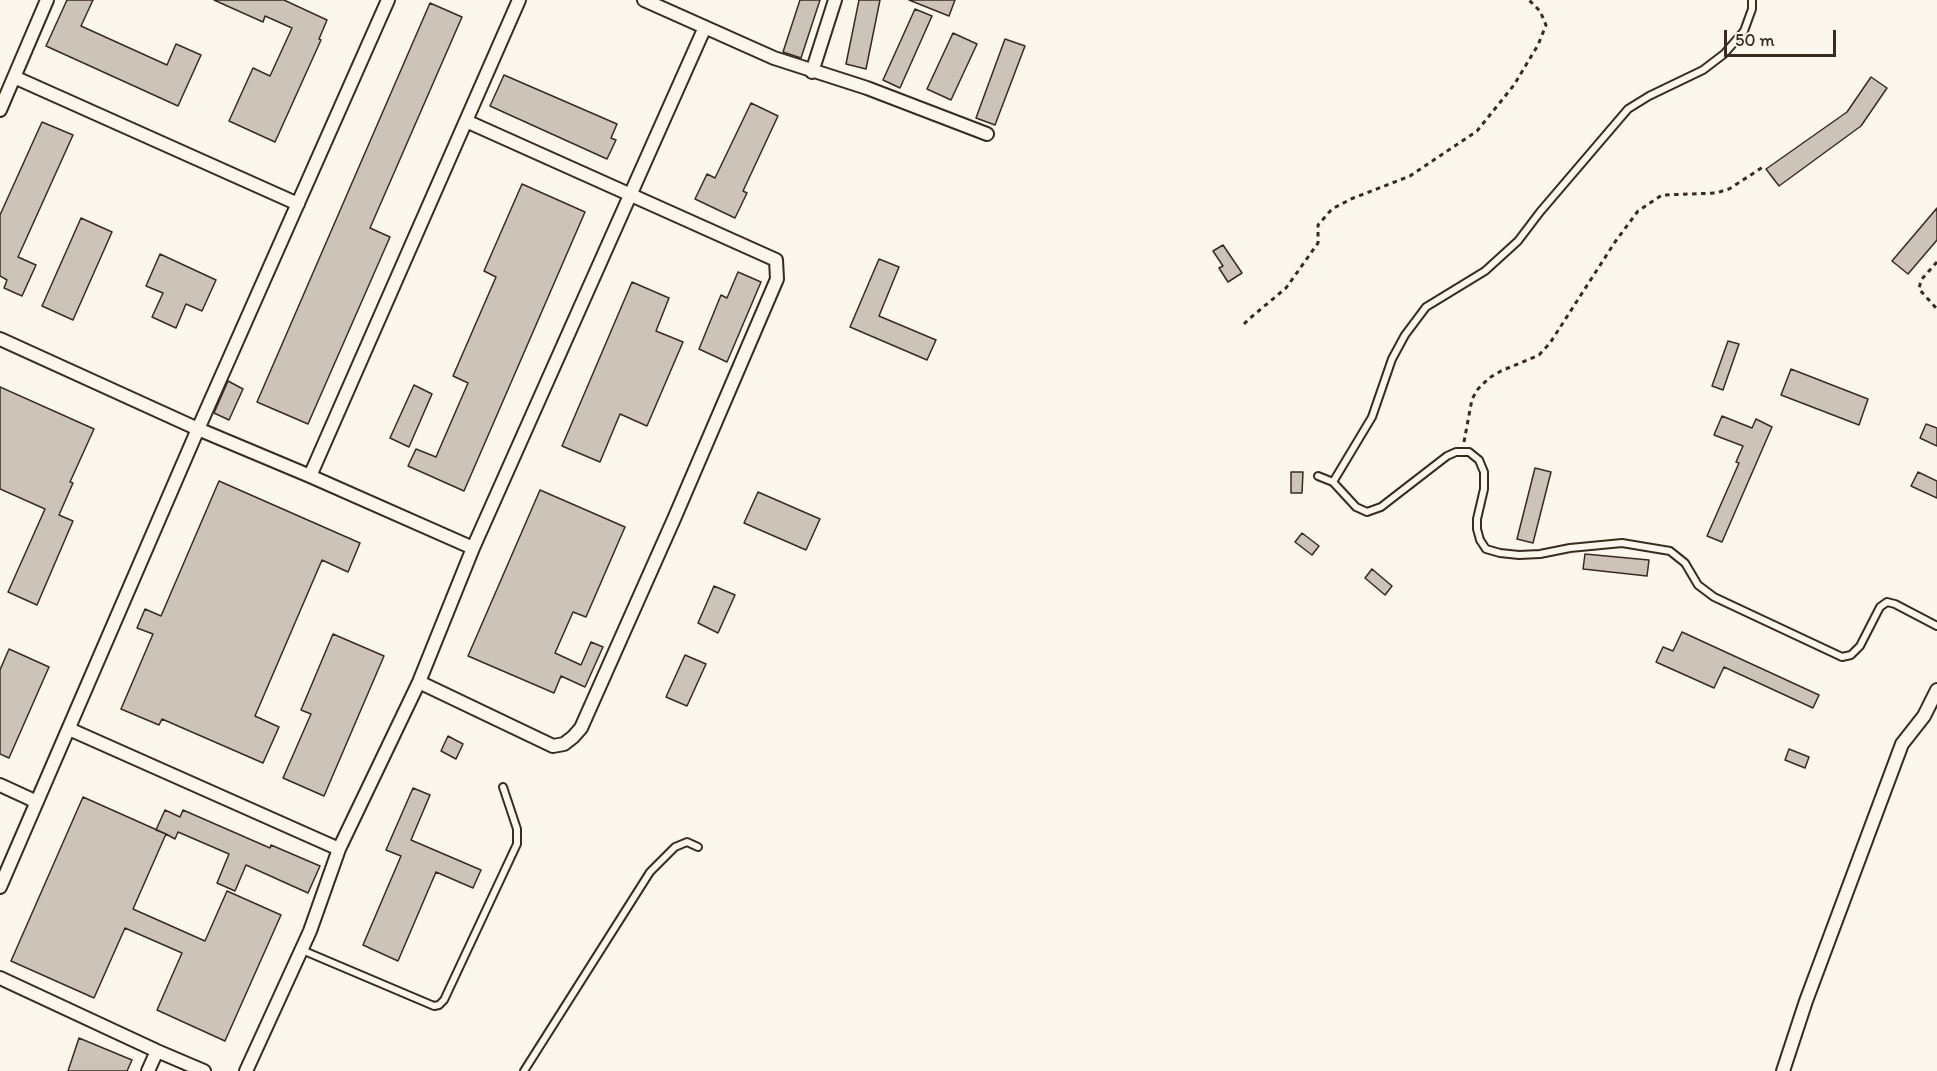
<!DOCTYPE html>
<style>
body{margin:0}
#map{position:relative;width:1937px;height:1071px;overflow:hidden;background:#fbf7ec;font-family:Itim,sans-serif}
canvas{display:block}
.scale{position:absolute;left:1724px;top:30px;width:112px;height:27px;box-sizing:border-box;border:3px solid #3b2a1e;border-top:0;padding-left:8px;font-size:18px;line-height:21px;white-space:nowrap;color:#3b2a1e;-webkit-text-stroke:4px #fbf7ec;paint-order:stroke}
</style>
<div id="map">
<canvas width="1937" height="1071"></canvas>
<div class="scale">50 m</div>
</div>
<script>
const ctx = document.querySelector('canvas').getContext('2d');
ctx.lineJoin = 'round';
function fillPath(path, color) { ctx.fillStyle = color; ctx.fill(path, 'evenodd'); }
const poly = rows => new Path2D(rows.map(r => 'M' + r).join(''));
function stroke(path, color, width, dash) { ctx.strokeStyle = color; ctx.lineWidth = width; ctx.lineCap = dash ? 'butt' : 'round'; ctx.setLineDash(dash || []); ctx.stroke(path); }
const building = poly([
 [67,0,93,0,81,26,167,65,176,44,201,55,178,106,46,46,67,0],
 [214,0,284,0,327,20,319,39,321,40,275,142,229,121,253,68,270,76,292,28,265,16,263,22,214,0],
 [800,0,820,0,801,58,783,52,800,0],
 [859,0,880,0,866,69,846,64,859,0],
 [909,0,955,0,949,16,909,0],
 [430,3,462,17,370,228,390,237,308,424,257,402,430,3],
 [915,9,932,16,900,88,883,80,915,9],
 [953,33,977,44,951,100,927,89,953,33],
 [1005,39,1025,46,995,125,976,118,1005,39],
 [504,75,617,124,611,138,616,140,607,159,490,106,504,75],
 [1871,77,1887,88,1861,126,1779,186,1766,169,1847,112,1871,77],
 [751,103,778,116,743,191,747,193,735,218,695,199,707,174,715,178,751,103],
 [42,122,73,135,18,257,36,265,22,296,4,288,7,280,0,276,0,215,42,122],
 [522,184,585,212,464,491,408,466,416,449,436,457,468,383,453,376,496,277,484,271,522,184],
 [1937,208,1937,240,1908,274,1892,261,1937,208],
 [81,218,112,232,73,320,42,306,81,218],
 [1223,245,1242,273,1228,282,1219,268,1223,266,1213,251,1223,245],
 [160,254,216,280,202,311,186,304,176,328,152,317,163,293,146,286,160,254],
 [879,259,899,267,879,316,936,340,927,360,850,327,879,259],
 [738,272,761,282,727,362,699,349,721,295,727,298,738,272],
 [632,282,669,298,656,331,683,342,647,426,620,414,600,462,562,446,632,282],
 [1728,341,1739,344,1723,390,1712,386,1728,341],
 [1791,369,1868,399,1859,425,1781,395,1791,369],
 [228,381,243,389,229,420,214,413,228,381],
 [414,385,432,394,409,447,390,438,414,385],
 [0,387,94,429,70,482,73,483,59,515,73,521,37,605,8,592,45,509,0,489,0,387],
 [1722,416,1752,428,1756,419,1772,427,1722,542,1707,536,1739,463,1736,462,1743,446,1714,435,1722,416],
 [1926,424,1937,428,1937,446,1920,438,1926,424],
 [1535,468,1551,472,1533,543,1517,539,1535,468],
 [1291,472,1303,472,1302,493,1291,493,1291,472],
 [1918,472,1937,481,1937,498,1911,486,1918,472],
 [219,481,360,543,348,572,322,560,255,716,279,727,263,763,162,719,159,725,121,709,153,634,137,628,145,609,161,616,219,481],
 [540,490,625,527,586,617,573,612,555,653,581,665,591,642,603,647,585,687,561,676,554,693,468,656,540,490],
 [758,492,820,519,806,550,744,523,758,492],
 [1302,533,1319,546,1312,555,1295,542,1302,533],
 [1585,554,1649,560,1647,576,1583,569,1585,554],
 [1372,569,1392,586,1385,595,1365,578,1372,569],
 [714,586,735,595,718,633,698,623,714,586],
 [1682,632,1819,695,1813,708,1724,667,1714,688,1656,662,1663,647,1673,651,1682,632],
 [333,634,384,656,324,796,283,778,311,714,301,710,333,634],
 [9,649,49,667,9,758,0,754,0,670,9,649],
 [685,655,706,664,687,706,666,697,685,655],
 [448,736,463,744,456,759,441,751,448,736],
 [1789,749,1809,757,1805,768,1785,760,1789,749],
 [413,788,430,795,411,840,481,870,473,888,436,872,398,961,363,945,401,856,386,850,413,788],
 [83,797,166,834,156,830,165,810,180,817,183,810,270,848,271,845,320,866,308,893,246,865,235,891,217,883,229,854,178,832,175,839,166,834,133,909,205,941,227,891,281,915,225,1041,157,1010,182,953,125,928,94,998,11,961,83,797],
 [79,1038,132,1060,127,1071,68,1071,79,1038]
]);
fillPath(building, '#ccc4b9');
stroke(building, '#3b2a1e', 1.5);
const service = poly([
 [1318,476,1333,482,1356,507,1367,512,1381,507,1447,456,1456,452,1469,452,1479,460,1484,472,1484,489,1477,519,1477,529,1480,540,1486,549,1500,553,1519,555,1540,554,1570,548,1622,543,1670,551,1685,563,1698,585,1714,597,1842,657,1851,655,1860,646,1880,607,1887,602,1895,604,1937,626],
 [1333,482,1372,417,1392,359,1405,335,1426,307,1485,271,1518,241,1540,212,1628,109,1649,96,1703,70,1724,54,1744,31,1752,9,1752,0],
 [302,950,434,1006,439,1005,444,1000,517,844,517,829,503,787],
 [524,1071,650,872,675,847,687,842,698,847]
]);
const minor = poly([
 [644,0,774,58,867,88,987,134],
 [812,72,835,0],
 [14,77,298,204],
 [0,110,47,0],
 [0,339,198,429,310,476,473,548,419,682,339,849,310,931,246,1071],
 [310,476,519,0],
 [473,548,705,27],
 [419,682,553,746,564,744,573,737,581,728,674,519,777,279,776,260,466,121],
 [69,729,339,849],
 [0,785,37,802],
 [0,887,198,429,388,0],
 [0,978,157,1051,204,1071],
 [148,1071,157,1051],
 [1783,1071,1806,1001,1902,744,1924,716,1937,690]
]);
stroke(service, '#3b2a1e', 10);
stroke(minor, '#3b2a1e', 16);
stroke(poly([
 [1937,262,1921,280,1919,289,1937,309],
 [1244,324,1249,319,1286,288,1318,243,1318,225,1332,209,1351,199,1410,176,1477,131,1514,85,1538,45,1546,25,1540,11,1529,0],
 [1464,442,1472,399,1478,389,1489,378,1501,371,1539,355,1550,343,1615,242,1638,211,1662,195,1716,193,1729,189,1763,167]
]), '#3b2a1e', 3, [4.5, 4.5]);
stroke(service, '#fbf7ec', 6);
stroke(minor, '#fbf7ec', 12);
</script>
